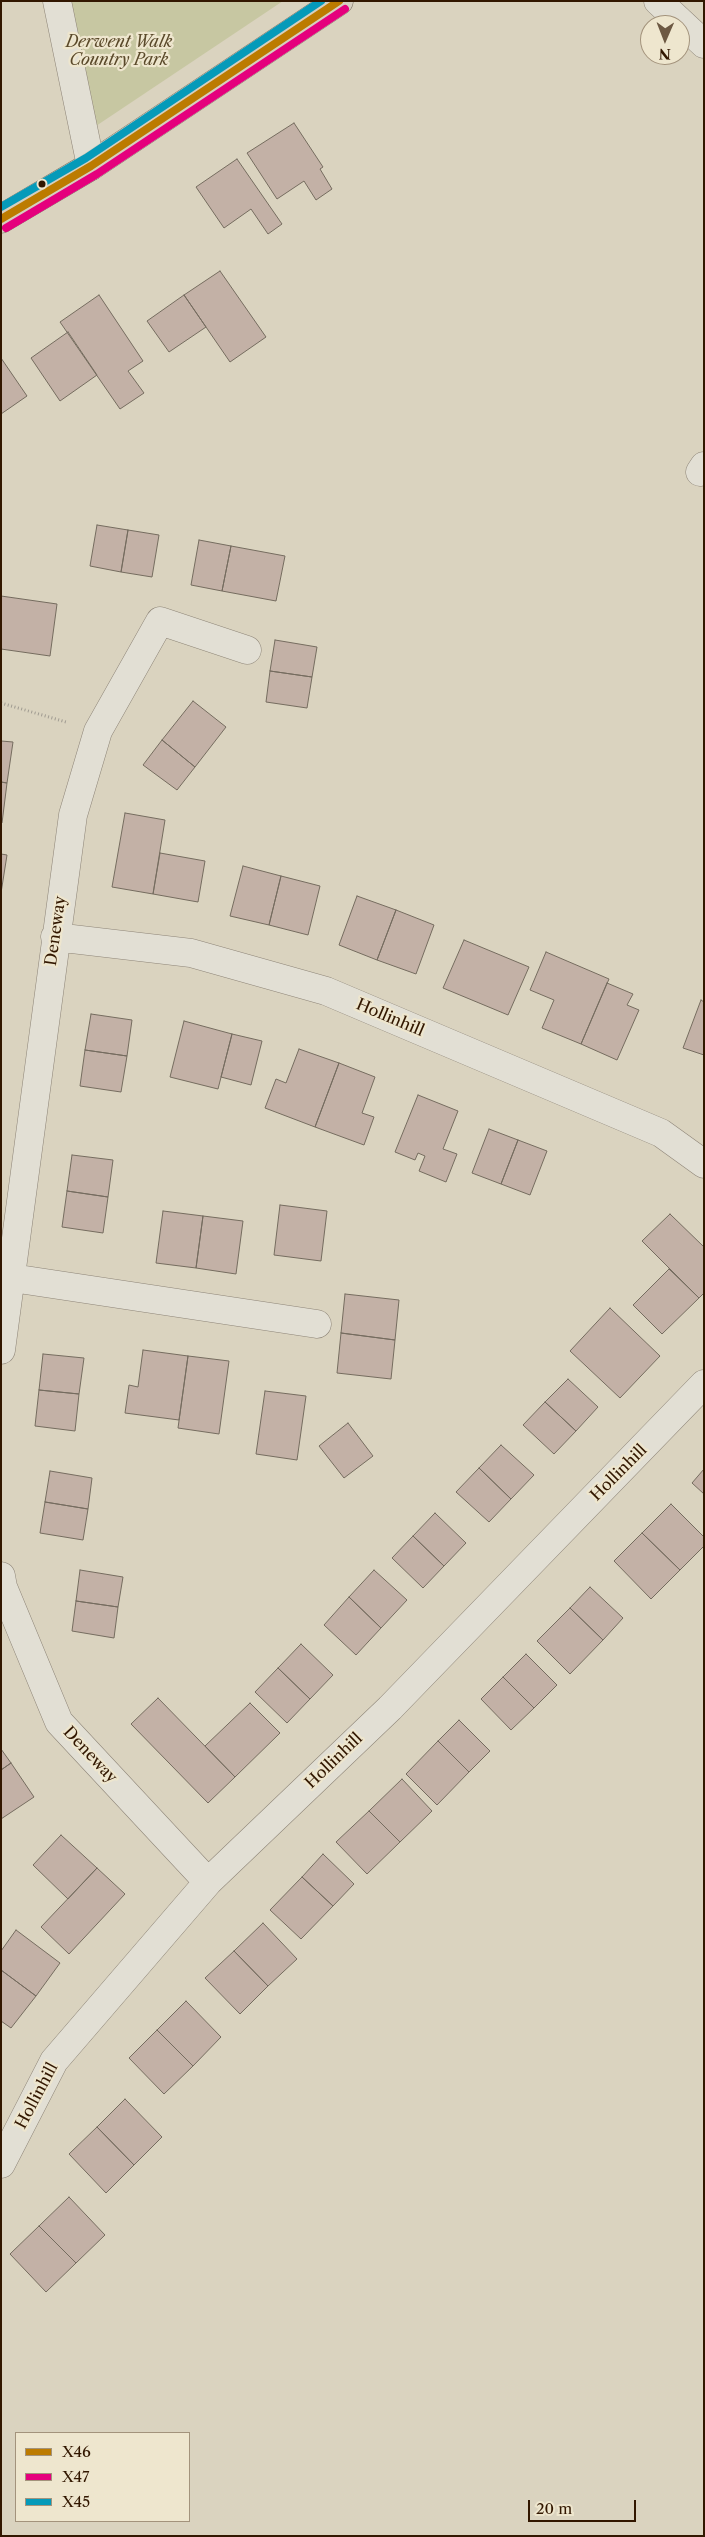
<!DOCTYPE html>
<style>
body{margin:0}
#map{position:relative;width:705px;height:2537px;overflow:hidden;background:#dad3bf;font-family:"Libre Caslon Text",serif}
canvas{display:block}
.frame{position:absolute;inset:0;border:2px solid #321700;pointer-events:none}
.legend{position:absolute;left:15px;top:2432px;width:175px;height:90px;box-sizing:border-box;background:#eee6ce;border:1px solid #a3937c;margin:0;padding:6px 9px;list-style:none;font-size:15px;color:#321700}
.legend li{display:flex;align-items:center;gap:10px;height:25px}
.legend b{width:25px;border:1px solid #a3937c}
.north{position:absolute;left:640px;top:15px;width:50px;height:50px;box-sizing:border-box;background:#eee6ce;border:1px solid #a3937c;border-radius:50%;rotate:181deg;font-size:14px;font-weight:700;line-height:20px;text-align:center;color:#321700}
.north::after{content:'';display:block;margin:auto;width:18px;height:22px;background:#6d5943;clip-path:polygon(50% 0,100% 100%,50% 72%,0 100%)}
.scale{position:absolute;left:528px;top:2500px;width:108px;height:22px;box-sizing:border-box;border:2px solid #321700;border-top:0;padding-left:6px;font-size:15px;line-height:18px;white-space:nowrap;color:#321700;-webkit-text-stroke:4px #eee6ce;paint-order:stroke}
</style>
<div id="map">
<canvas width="705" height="2537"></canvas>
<div class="frame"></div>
<ul class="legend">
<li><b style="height:6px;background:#bc7b00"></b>X46</li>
<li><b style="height:6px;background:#e5007d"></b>X47</li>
<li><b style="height:6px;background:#059ab9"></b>X45</li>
</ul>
<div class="north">N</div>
<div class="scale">20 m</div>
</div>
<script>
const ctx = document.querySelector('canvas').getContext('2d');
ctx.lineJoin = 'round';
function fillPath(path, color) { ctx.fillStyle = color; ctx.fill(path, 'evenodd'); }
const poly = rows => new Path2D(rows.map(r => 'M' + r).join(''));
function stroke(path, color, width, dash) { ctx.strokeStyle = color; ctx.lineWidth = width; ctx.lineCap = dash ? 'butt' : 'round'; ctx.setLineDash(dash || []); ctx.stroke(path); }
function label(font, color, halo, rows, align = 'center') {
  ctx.font = font + ' "Libre Caslon Text",serif'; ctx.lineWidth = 4.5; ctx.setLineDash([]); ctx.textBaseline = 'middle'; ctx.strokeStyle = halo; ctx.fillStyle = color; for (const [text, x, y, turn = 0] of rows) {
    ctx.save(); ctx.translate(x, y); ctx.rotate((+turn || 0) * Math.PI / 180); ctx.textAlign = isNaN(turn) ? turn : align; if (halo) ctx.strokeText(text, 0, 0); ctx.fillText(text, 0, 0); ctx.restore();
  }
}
fillPath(poly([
 [57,1,283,1,84,134]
]), '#c7c7a2');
const building = poly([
 [294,123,323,167,320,169,332,189,316,200,304,181,277,199,247,153,294,123],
 [237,159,282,224,268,234,251,209,224,228,196,187,237,159],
 [220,271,266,337,230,362,184,295,220,271],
 [99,295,143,361,128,371,144,393,120,409,60,322,99,295],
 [184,295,206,327,169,352,147,321,184,295],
 [68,332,97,375,60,401,31,358,68,332],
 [1,358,27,396,1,414,1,358],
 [97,525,128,530,121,572,90,566,97,525],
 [128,530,159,535,152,577,121,572,128,530],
 [199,540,231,546,222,591,191,585,199,540],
 [231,546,285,556,276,601,222,591,231,546],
 [1,596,57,604,50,656,1,649,1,596],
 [275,640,317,647,312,677,270,671,275,640],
 [270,671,312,677,307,708,266,702,270,671],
 [193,701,226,727,195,767,162,740,193,701],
 [162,740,195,767,177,790,143,765,162,740],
 [1,741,13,742,7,783,1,782,1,741],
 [1,782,7,783,2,823,1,823,1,782],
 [125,813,165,820,153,894,112,887,125,813],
 [160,853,205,861,198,902,153,894,160,853],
 [1,854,7,855,1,893,1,854],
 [243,866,281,876,269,925,230,916,243,866],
 [281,876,320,886,308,935,269,925,281,876],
 [357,896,396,910,377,960,339,945,357,896],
 [396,910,434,925,416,974,377,960,396,910],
 [464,940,529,967,508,1015,443,988,464,940],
 [546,952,609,979,581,1044,542,1028,554,1000,530,990,546,952],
 [607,983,633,994,627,1005,639,1010,617,1060,581,1044,607,983],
 [701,1000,704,1002,704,1055,683,1048,701,1000],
 [91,1014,132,1020,127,1056,85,1050,91,1014],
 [184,1021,232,1034,218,1089,170,1077,184,1021],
 [232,1034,262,1041,251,1085,221,1077,232,1034],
 [299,1049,339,1063,315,1127,265,1108,276,1079,286,1083,299,1049],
 [85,1050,127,1056,121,1092,80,1086,85,1050],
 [339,1063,375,1077,362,1113,374,1117,364,1145,315,1127,339,1063],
 [418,1095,458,1111,443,1149,457,1154,446,1182,419,1171,425,1156,418,1153,415,1160,395,1152,418,1095],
 [489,1129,518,1140,501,1184,472,1173,489,1129],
 [518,1140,547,1151,530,1195,501,1184,518,1140],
 [72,1155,113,1160,108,1197,67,1191,72,1155],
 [67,1191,108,1197,103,1233,62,1227,67,1191],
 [280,1205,327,1211,321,1261,274,1255,280,1205],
 [163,1211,203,1216,196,1268,156,1263,163,1211],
 [670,1214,704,1247,704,1293,699,1298,642,1241,670,1214],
 [203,1216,243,1221,236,1274,196,1268,203,1216],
 [669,1269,699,1298,662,1334,633,1305,669,1269],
 [345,1294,399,1300,395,1340,341,1333,345,1294],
 [610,1308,660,1356,620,1398,570,1351,610,1308],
 [341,1333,395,1340,391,1379,337,1373,341,1333],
 [143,1350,188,1356,179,1420,125,1413,129,1385,138,1387,143,1350],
 [43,1354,84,1358,79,1394,39,1390,43,1354],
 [188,1356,229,1361,219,1434,178,1428,188,1356],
 [568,1379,598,1407,576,1431,545,1402,568,1379],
 [39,1390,79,1394,75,1431,35,1426,39,1390],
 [265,1391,306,1396,297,1460,256,1454,265,1391],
 [545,1402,576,1431,554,1454,523,1425,545,1402],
 [348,1423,373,1456,344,1478,319,1446,348,1423],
 [501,1445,534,1475,511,1499,479,1468,501,1445],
 [479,1468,511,1499,489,1522,456,1492,479,1468],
 [704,1469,704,1494,692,1483,704,1469],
 [50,1471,92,1478,88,1509,45,1502,50,1471],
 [45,1502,88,1509,83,1540,40,1533,45,1502],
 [671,1504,704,1537,704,1546,680,1570,642,1533,671,1504],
 [435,1513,466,1543,444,1566,413,1536,435,1513],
 [642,1533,680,1570,651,1599,614,1561,642,1533],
 [413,1536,444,1566,423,1588,392,1558,413,1536],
 [80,1570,123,1577,118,1607,76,1601,80,1570],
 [374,1570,407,1600,381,1628,349,1597,374,1570],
 [590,1587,623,1618,603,1640,570,1608,590,1587],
 [349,1597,381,1628,356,1655,324,1625,349,1597],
 [76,1601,118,1607,114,1638,72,1631,76,1601],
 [570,1608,603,1640,570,1674,537,1641,570,1608],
 [301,1644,333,1675,310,1699,278,1668,301,1644],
 [526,1654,557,1685,534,1708,503,1677,526,1654],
 [278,1668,310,1699,287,1723,255,1692,278,1668],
 [503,1677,534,1708,511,1730,481,1699,503,1677],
 [158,1698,235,1777,208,1803,131,1724,158,1698],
 [250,1703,280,1733,235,1777,205,1746,250,1703],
 [459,1720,490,1751,469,1772,438,1741,459,1720],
 [438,1741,469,1772,437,1805,406,1774,438,1741],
 [1,1749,11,1763,1,1770,1,1749],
 [11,1763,34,1797,1,1819,1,1770,11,1763],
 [402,1779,432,1811,400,1842,369,1811,402,1779],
 [369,1811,400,1842,367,1874,336,1842,369,1811],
 [61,1835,97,1868,68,1899,33,1865,61,1835],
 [323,1854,354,1884,333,1906,302,1877,323,1854],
 [97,1868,125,1894,69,1954,41,1927,97,1868],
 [302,1877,333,1906,301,1939,270,1910,302,1877],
 [263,1923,297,1959,268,1986,234,1951,263,1923],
 [16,1930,60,1963,36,1996,1,1970,1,1951,16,1930],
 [234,1951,268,1986,240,2014,205,1978,234,1951],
 [1,1970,36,1996,11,2028,1,2021,1,1970],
 [186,2001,221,2037,193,2066,157,2030,186,2001],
 [157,2030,193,2066,164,2094,129,2058,157,2030],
 [125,2099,162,2137,134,2165,97,2127,125,2099],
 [97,2127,134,2165,106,2193,69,2154,97,2127],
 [69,2197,105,2235,76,2263,39,2226,69,2197],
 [39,2226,76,2263,46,2292,10,2254,39,2226]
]);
fillPath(building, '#c3b1a6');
stroke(building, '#756c5f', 1);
const minor = poly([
 [57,1,91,166],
 [658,1,704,44],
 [700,472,704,466],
 [55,937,191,953,326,991,661,1133,704,1164],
 [12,1278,317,1324],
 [1,1350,73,815,98,731,160,621,247,650],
 [1,1576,3,1587,59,1722,208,1882],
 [1,2164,54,2061,208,1882,390,1708,704,1384]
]);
const major = poly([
 [1,219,91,166,339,1]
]);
stroke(minor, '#8e8578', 29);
stroke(major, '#756c5f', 29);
stroke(poly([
 [1,703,66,722]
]), '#a09b91', 3, [1, 2.5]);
stroke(minor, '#e2dfd4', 28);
stroke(major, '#d6cfc0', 28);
stroke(poly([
 [1,219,91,166,339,1]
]), '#bc7b00', 8);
stroke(poly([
 [6,228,97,174,345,9]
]), '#e5007d', 8);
stroke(poly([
 [1,207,86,158,321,1]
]), '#059ab9', 8);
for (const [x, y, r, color] of [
 [42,184,4.5,"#321700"]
]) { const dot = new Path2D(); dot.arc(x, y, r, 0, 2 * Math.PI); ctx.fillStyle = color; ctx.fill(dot); stroke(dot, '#eee6ce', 2); }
label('italic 16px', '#5a492a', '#eee6ce', [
 ["Derwent Walk",119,42],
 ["Country Park",119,60]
]);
label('16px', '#321700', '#eee6ce', [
 ["Deneway",56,931,-82],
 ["Hollinhill",390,1018,23],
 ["Hollinhill",619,1473,-45],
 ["Deneway",90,1755,47],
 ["Hollinhill",334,1761,-44],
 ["Hollinhill",37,2096,-62]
]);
</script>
